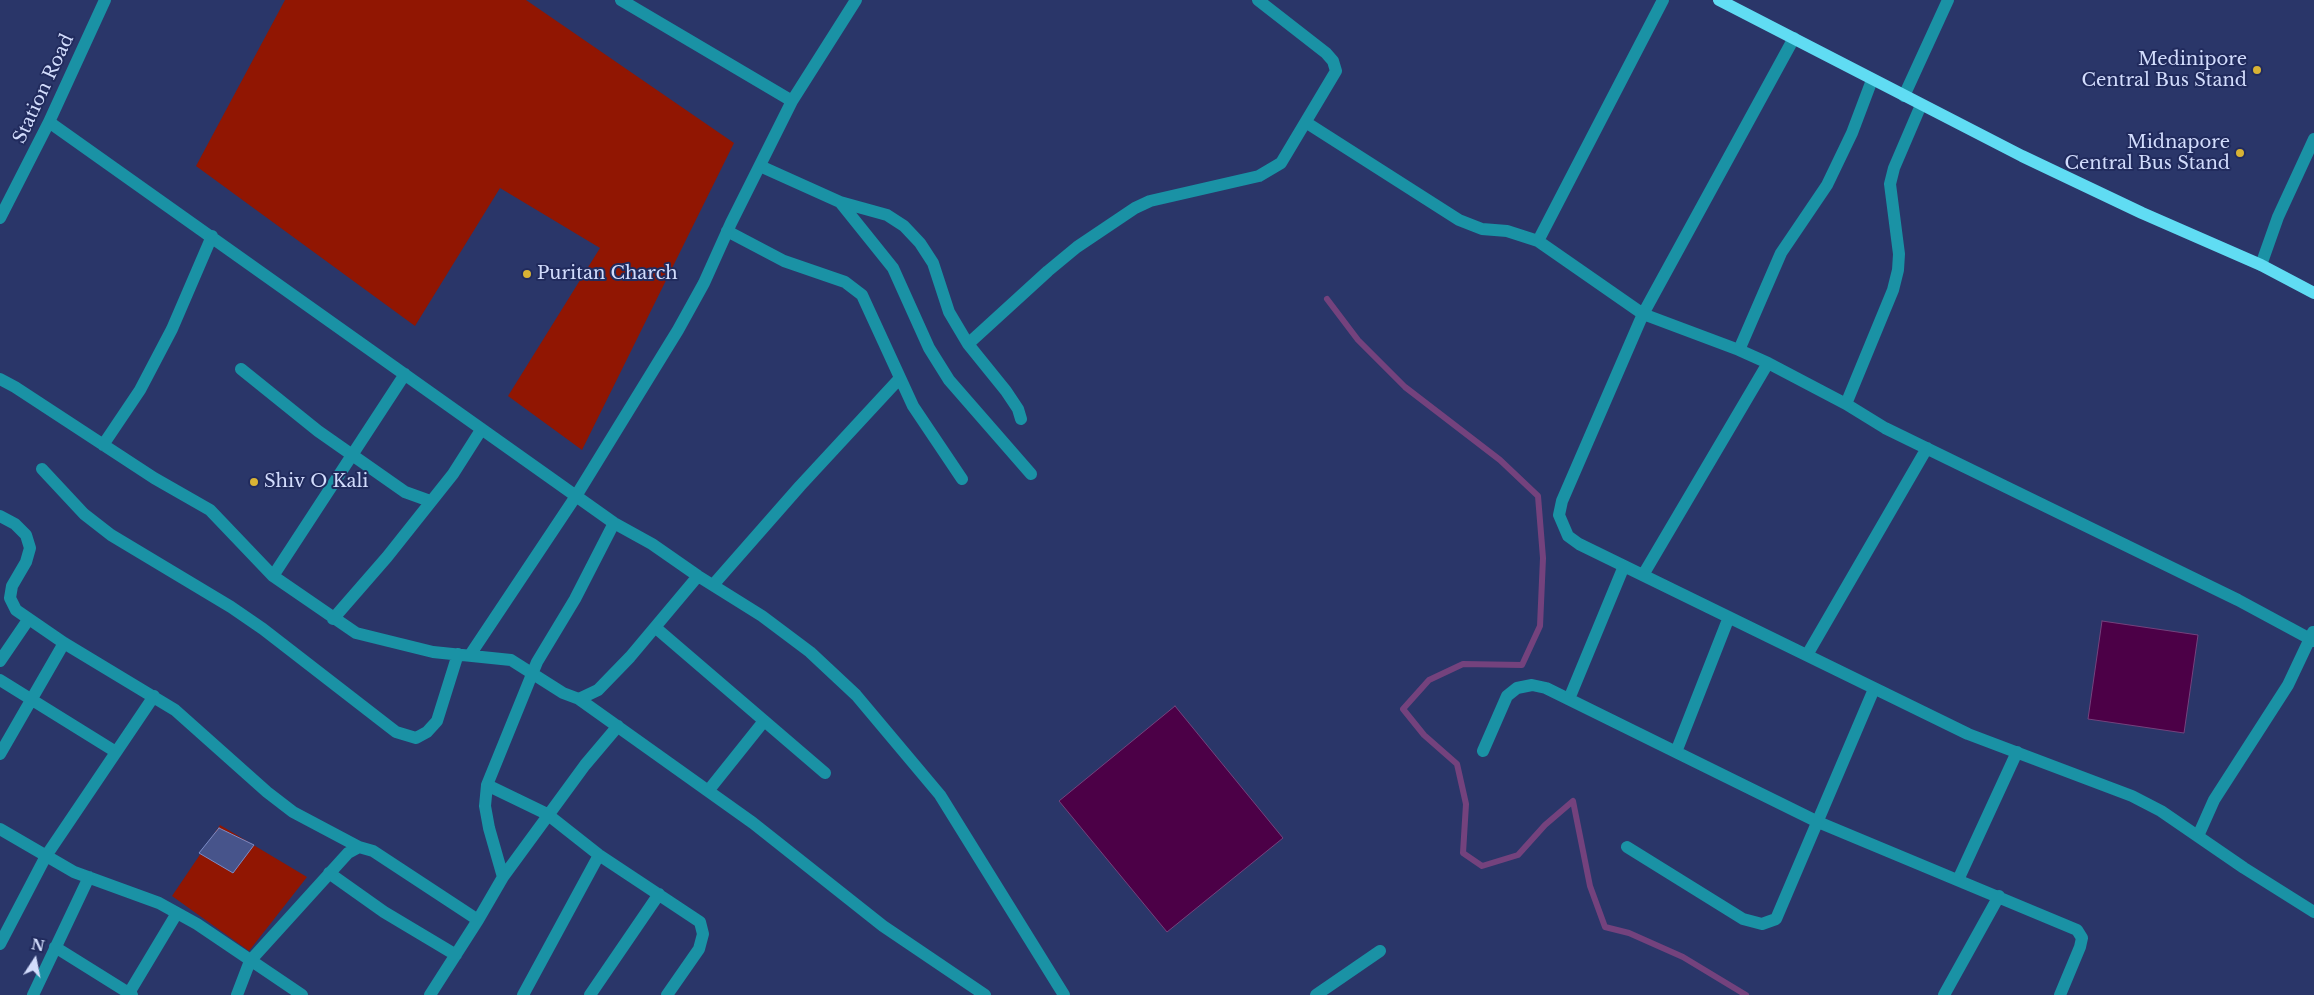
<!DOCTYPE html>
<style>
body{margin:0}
#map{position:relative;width:2314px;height:995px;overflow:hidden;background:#2a3669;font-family:"Libre Baskerville",serif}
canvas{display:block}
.north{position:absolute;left:10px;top:935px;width:50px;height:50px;-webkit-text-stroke:4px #212b5d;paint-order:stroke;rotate:11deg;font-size:14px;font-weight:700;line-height:20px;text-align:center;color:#d2dcfc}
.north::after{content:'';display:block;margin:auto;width:18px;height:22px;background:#d2dcfc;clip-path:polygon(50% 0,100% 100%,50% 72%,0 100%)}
</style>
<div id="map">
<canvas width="2314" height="995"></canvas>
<div class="north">N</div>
</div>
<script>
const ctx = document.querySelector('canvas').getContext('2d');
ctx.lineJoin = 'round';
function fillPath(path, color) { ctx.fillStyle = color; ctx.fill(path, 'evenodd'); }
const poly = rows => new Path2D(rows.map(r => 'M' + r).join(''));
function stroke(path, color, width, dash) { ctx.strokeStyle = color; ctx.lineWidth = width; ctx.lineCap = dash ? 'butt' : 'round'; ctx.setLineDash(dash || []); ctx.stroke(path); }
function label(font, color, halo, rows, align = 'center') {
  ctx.font = font + ' "Libre Baskerville",serif'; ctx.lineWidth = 4; ctx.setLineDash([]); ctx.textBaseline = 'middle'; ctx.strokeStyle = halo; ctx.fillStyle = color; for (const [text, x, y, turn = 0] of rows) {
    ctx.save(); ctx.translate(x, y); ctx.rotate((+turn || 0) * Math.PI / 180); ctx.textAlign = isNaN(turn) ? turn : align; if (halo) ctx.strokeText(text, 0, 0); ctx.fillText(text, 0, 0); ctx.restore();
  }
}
fillPath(poly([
 [285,0,526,0,734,143,582,450,508,396,600,248,500,188,415,326,196,166],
 [220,825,307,877,249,951,172,896]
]), '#911602');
const water = poly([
 [2102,621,2198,635,2184,733,2088,719,2102,621],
 [1175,706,1283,838,1167,932,1059,801,1175,706]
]);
fillPath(water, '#4c0047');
stroke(water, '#74427d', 1);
stroke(poly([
 [1327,299,1358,340,1405,387,1500,460,1538,496,1543,558,1540,626,1522,665,1463,664,1429,680,1403,709,1424,735,1457,764,1466,804,1463,853,1482,866,1518,855,1545,825,1573,801,1590,886,1605,927,1629,933,1683,957,1746,995]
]), '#74427d', 6);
const building = poly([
 [219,828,254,845,233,873,199,853,219,828]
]);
fillPath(building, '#47548b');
stroke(building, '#7b8cc7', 1);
stroke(poly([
 [621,0,792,101],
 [1794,38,1643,314,1562,501,1559,515,1568,536,1579,544,1968,734,2132,796,2161,811,2244,868,2314,912],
 [1904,96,1948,0],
 [49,122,614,523,652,544,698,576,762,616,810,652,856,695,940,795,1064,995],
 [1307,123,1459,220,1482,229,1507,231,1538,241,1643,314,1739,350,1768,363,1846,404,1885,428,2238,600,2314,641],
 [760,166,840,202,887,215,904,226,920,243,933,263,949,312,968,344,1006,391,1018,409,1021,419],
 [840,202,893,268,929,348,949,380,1031,474],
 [0,218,49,122,105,0],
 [727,231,784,261,845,282,862,295,913,406,962,479],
 [1538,241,1663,0],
 [2261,265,2278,217,2314,139],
 [968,344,1048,271,1077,247,1135,208,1150,201,1259,176,1281,163,1336,71,1333,61,1326,53,1258,0],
 [1739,350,1781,253,1827,185,1852,133,1872,80],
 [241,369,318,431,405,492,430,501],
 [0,379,15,387,154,478,210,510,273,576,356,633,433,652,511,660,563,693,579,699,598,690,630,657,698,576],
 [1846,404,1893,290,1898,270,1899,254,1890,184,1894,168,1921,105],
 [103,445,140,390,172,329,212,236],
 [42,469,84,514,111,535,231,607,263,629,396,732,416,738,427,732,437,721,458,654],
 [0,516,15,524,26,535,30,548,26,562,12,586,10,598,16,610,64,643,175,710,267,792,293,812,359,847],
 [1643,575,1768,363],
 [273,576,405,374],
 [713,585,800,486,900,378],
 [333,619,387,557,453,474,481,430],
 [656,628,825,773],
 [470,655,576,496,678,330,704,283,731,223,792,101,856,0],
 [1807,655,1927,448],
 [0,661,28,620],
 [0,680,116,752],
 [579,699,753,823,883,926,985,995],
 [1569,699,1624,566],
 [1483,751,1507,696,1517,688,1532,685,1546,688,1818,822,2077,930,2082,938,2080,947,2060,995],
 [1676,752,1729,617],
 [0,754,64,643],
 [487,785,547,814,599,855,700,922,703,934,699,949,667,995],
 [708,791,764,721],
 [0,829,74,872,159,903,197,924,302,995],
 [2198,836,2214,800,2288,685,2313,632],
 [1627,847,1743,919,1762,924,1776,919,1874,689],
 [329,873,384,912,456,955],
 [503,877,489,828,485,806,487,785,537,662,575,599,614,523],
 [1958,880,2017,752],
 [0,944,46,856,154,696],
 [55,947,132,995],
 [129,993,177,913],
 [33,995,89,877],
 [237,995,250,961,348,853,359,847,373,851,478,920],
 [430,995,478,920,503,877,585,765,618,726],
 [523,995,599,855],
 [590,995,659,894],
 [1316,995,1380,951],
 [1944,995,1999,896]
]), '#1a92a5', 12);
stroke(poly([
 [1719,0,2022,156,2142,213,2261,265,2314,293]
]), '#60dcf3', 12);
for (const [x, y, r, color] of [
 [2257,70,5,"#d9b334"],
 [2240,153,5,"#d9b334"],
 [527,274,5,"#d9b334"],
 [254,482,5,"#d9b334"]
]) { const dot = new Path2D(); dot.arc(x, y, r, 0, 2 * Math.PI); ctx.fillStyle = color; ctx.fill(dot); stroke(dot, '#212b5d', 2); }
label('18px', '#d2dcfc', '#212b5d', [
 ["Medinipore",2247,60],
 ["Central Bus Stand",2247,81],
 ["Midnapore",2230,143],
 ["Central Bus Stand",2230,164],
 ["Puritan Charch",537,274,"left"],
 ["Shiv O Kali",264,482,"left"]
], 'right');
label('18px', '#d2dcfc', '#212b5d', [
 ["Station Road",44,89,-65]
]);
</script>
